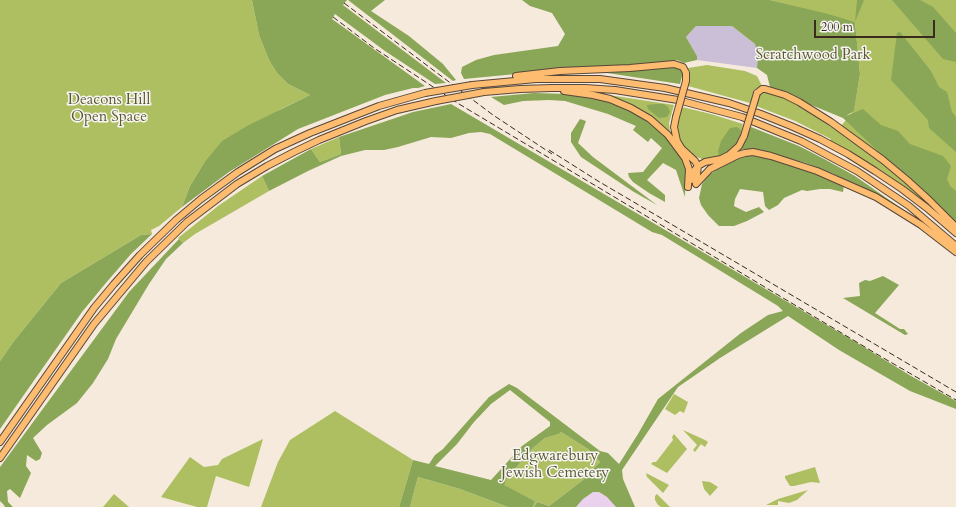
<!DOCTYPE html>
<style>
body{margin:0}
#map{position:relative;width:956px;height:507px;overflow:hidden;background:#f5eadb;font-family:Cardo,serif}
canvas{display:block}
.scale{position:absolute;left:814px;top:20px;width:121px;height:18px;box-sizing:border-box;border:2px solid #3b2a1e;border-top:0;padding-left:5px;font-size:12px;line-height:14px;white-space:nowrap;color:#3b2a1e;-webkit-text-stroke:3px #f6f6f2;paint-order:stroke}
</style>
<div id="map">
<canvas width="956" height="507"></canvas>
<div class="scale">200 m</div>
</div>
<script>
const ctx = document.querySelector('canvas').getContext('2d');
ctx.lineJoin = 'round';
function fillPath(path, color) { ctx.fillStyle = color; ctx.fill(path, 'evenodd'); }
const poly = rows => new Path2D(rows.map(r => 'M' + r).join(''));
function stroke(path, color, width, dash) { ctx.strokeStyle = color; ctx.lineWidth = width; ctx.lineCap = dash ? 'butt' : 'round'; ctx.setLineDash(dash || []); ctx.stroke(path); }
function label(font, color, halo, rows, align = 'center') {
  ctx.font = font + ' Cardo,serif'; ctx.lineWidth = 3; ctx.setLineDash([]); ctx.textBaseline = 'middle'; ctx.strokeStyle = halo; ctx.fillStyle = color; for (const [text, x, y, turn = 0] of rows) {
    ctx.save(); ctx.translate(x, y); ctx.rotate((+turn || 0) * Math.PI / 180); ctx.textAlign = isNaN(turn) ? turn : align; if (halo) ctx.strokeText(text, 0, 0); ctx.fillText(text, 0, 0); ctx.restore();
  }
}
fillPath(poly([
 [593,492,599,492,607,497,616,507,576,507,583,499]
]), '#ead1ed');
fillPath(poly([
 [696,26,732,26,755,44,758,54,757,68,697,60,697,56,686,37]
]), '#cabfd7');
fillPath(poly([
 [0,0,252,0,259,35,269,60,277,73,288,84,310,95,281,109,204,163,190,186,182,207,159,226,151,230,152,234,141,235,61,283,14,341,0,361],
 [770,0,956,0,956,233,874,171,826,145,831,139,795,121,756,106,759,94,765,91,787,98,820,119,837,131,854,110,860,74,855,22],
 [707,65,745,71,757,76,762,86,756,89,753,92,750,103,688,86,690,75,688,68],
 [609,95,674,105,669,123,670,133,660,123,644,112],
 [682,107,711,114,743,124,739,140,731,151,714,159,702,159,691,155,683,147,678,137,676,127],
 [339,137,341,154,320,162,311,149],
 [262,176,269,191,195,234,183,243,178,238,218,206],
 [674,394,688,402,684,413,680,411,675,415,665,409],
 [335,411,413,460,399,507,261,507,278,462,290,440],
 [683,430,705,440,708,442,705,447,701,444,695,452,693,450,697,445],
 [561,432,588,449,600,462,583,480,549,506,537,502,534,507,533,507,535,501,503,485,507,478,533,448,545,438,559,434],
 [674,434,687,449,667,473,651,464,653,462,656,462,673,440,672,437],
 [263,439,249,487,216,476,207,507,197,507,161,497,190,457,204,467,218,465,222,459],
 [815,467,820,483,811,482,794,486,790,486,785,478,785,476],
 [646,473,669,485,663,493,647,477],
 [418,477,460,489,508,507,410,507],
 [702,481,710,482,718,487,710,496,704,489],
 [808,490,797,500,789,503,778,501,778,505,766,505,778,499],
 [114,494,129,507,103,507],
 [657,494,670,507,661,507,658,505,655,500,655,496]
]), '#aebf61');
fillPath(poly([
 [252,0,347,0,343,5,446,83,435,84,385,51,335,14,332,19,425,86,418,88,413,88,385,95,298,129,229,172,182,207,190,186,204,163,222,141,247,126,310,95,288,84,277,73,269,60,259,35],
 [348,0,385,0,371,11,409,36,443,64,456,80,453,81],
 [522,0,770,0,828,14,855,22,857,0,864,0,855,22,860,74,854,111,846,116,863,109,881,125,898,131,910,144,943,156,951,166,947,179,950,186,956,191,956,225,843,118,804,102,785,92,770,87,767,75,757,68,758,54,755,44,732,26,696,26,686,37,697,56,697,60,684,63,677,60,647,65,547,71,464,79,461,73,462,67,476,60,494,55,558,46,565,34,552,13,530,6],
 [892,0,920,0,933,7,956,33,956,62,943,59],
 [900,32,931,71,939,87,947,92,952,112,956,117,956,152,929,128,928,120,891,80,897,33],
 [673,67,680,68,683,72,680,84,607,73],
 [534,93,566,94,596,98,619,105,639,115,667,138,681,157,686,165,685,197,676,170,663,163,647,180,665,195,665,202,649,193,633,182,629,177,628,173,643,172,662,148,651,138,648,142,633,130,636,126,608,114,565,101,549,100,523,101,504,105,491,97],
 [451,104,854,341,911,376,956,401,956,409,910,391,839,350,788,316,720,358,678,387,622,470,623,479,635,507,616,507,607,497,599,492,593,492,583,499,576,507,534,507,537,502,549,506,583,480,600,462,588,449,561,432,559,434,545,438,533,448,507,478,504,485,535,501,533,507,508,507,460,489,418,477,410,507,399,507,413,460,429,464,435,455,443,449,489,397,509,384,517,388,600,451,608,453,619,464,638,434,658,399,741,333,768,315,783,311,778,306,662,235,652,232,490,134,481,132,469,133,451,138,431,137,398,147,384,150,365,150,341,156,308,171,269,191,262,176,311,149,320,162,341,154,339,137,413,112],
 [510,390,550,422,550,426,522,446,491,480,435,466,457,444,474,422,491,404],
 [655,104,664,104,668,107,670,112,667,117,659,118,648,109,647,105],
 [580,119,586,121,578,143,593,157,657,205,634,192,581,157,571,142,571,133],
 [737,127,741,130,739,140,731,151,719,156,718,151,721,141,730,128],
 [751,127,799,146,826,160,855,176,905,211,904,213,834,174,806,163,758,150,747,149,741,150],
 [745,155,755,155,770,158,816,174,844,185,843,192,830,189,820,189,807,191,802,190,784,198,778,205,769,210,765,206,763,192,740,189,735,199,734,206,746,212,759,207,764,212,747,221,734,226,719,226,708,215,701,205,699,198,702,184,709,175,716,170,737,159],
 [152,234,131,254,105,284,82,312,0,429,0,361,14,341,61,283,141,235],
 [179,239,183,243,166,259,149,284,116,339,108,359,93,383,77,403,47,425,33,438,42,453,40,459,36,461,27,455,26,466,31,473,20,498,10,489,7,491,8,502,13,507,5,507,4,505,0,501,0,467,129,292],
 [883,276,899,285,875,313,900,329,904,329,908,334,905,335,843,298,860,296,859,283,865,280,870,281]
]), '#8aa657');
const highway = poly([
 [516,76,560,71,630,68,674,64,683,67,686,73],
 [472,85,536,79,600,79,665,88,729,103,761,114,791,126,820,139,848,154,875,171,902,189,927,208,956,233],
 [564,91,593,95,610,99,631,108,650,119,668,135,685,158,689,169,688,187],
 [484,92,520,89,552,88,585,88,615,90,678,100,742,117,801,141,857,171,909,206,956,246],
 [757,93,762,89,765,89,785,95,799,102,831,122,883,160,907,180,929,200,956,227],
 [676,117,674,127,677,141,682,149,695,161,698,166,696,183],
 [691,180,694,171,698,166,705,162,721,159,729,155,739,146,744,136],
 [696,184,710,169,738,155,745,153,753,152,771,156,817,171,876,197,921,225,956,252],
 [0,442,94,308,114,284,140,255,176,220,201,199,238,172,275,149,310,133,379,106,425,93],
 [0,458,94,324,146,262,187,222,237,184,267,166,294,152,319,140,366,121,397,110,436,101]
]);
stroke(highway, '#57473a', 8);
stroke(highway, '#fdbc70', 6);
stroke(poly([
 [344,3,493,115,552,154],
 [333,17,374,48,459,104,880,356,956,400],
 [549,150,598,181,956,392]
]), '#3b2a1e', 1, [6, 3]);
const highwayBridge = poly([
 [425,93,472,85],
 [436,101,484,92],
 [676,117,686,81,686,73],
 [744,136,757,93]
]);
stroke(highwayBridge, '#57473a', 8, []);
stroke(highwayBridge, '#fdbc70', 6);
label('15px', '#5e5732', '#f6f6f2', [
 ["Scratchwood Park",813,56],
 ["Deacons Hill",109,101],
 ["Open Space",109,118],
 ["Edgwarebury",555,457],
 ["Jewish Cemetery",555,474]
]);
</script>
